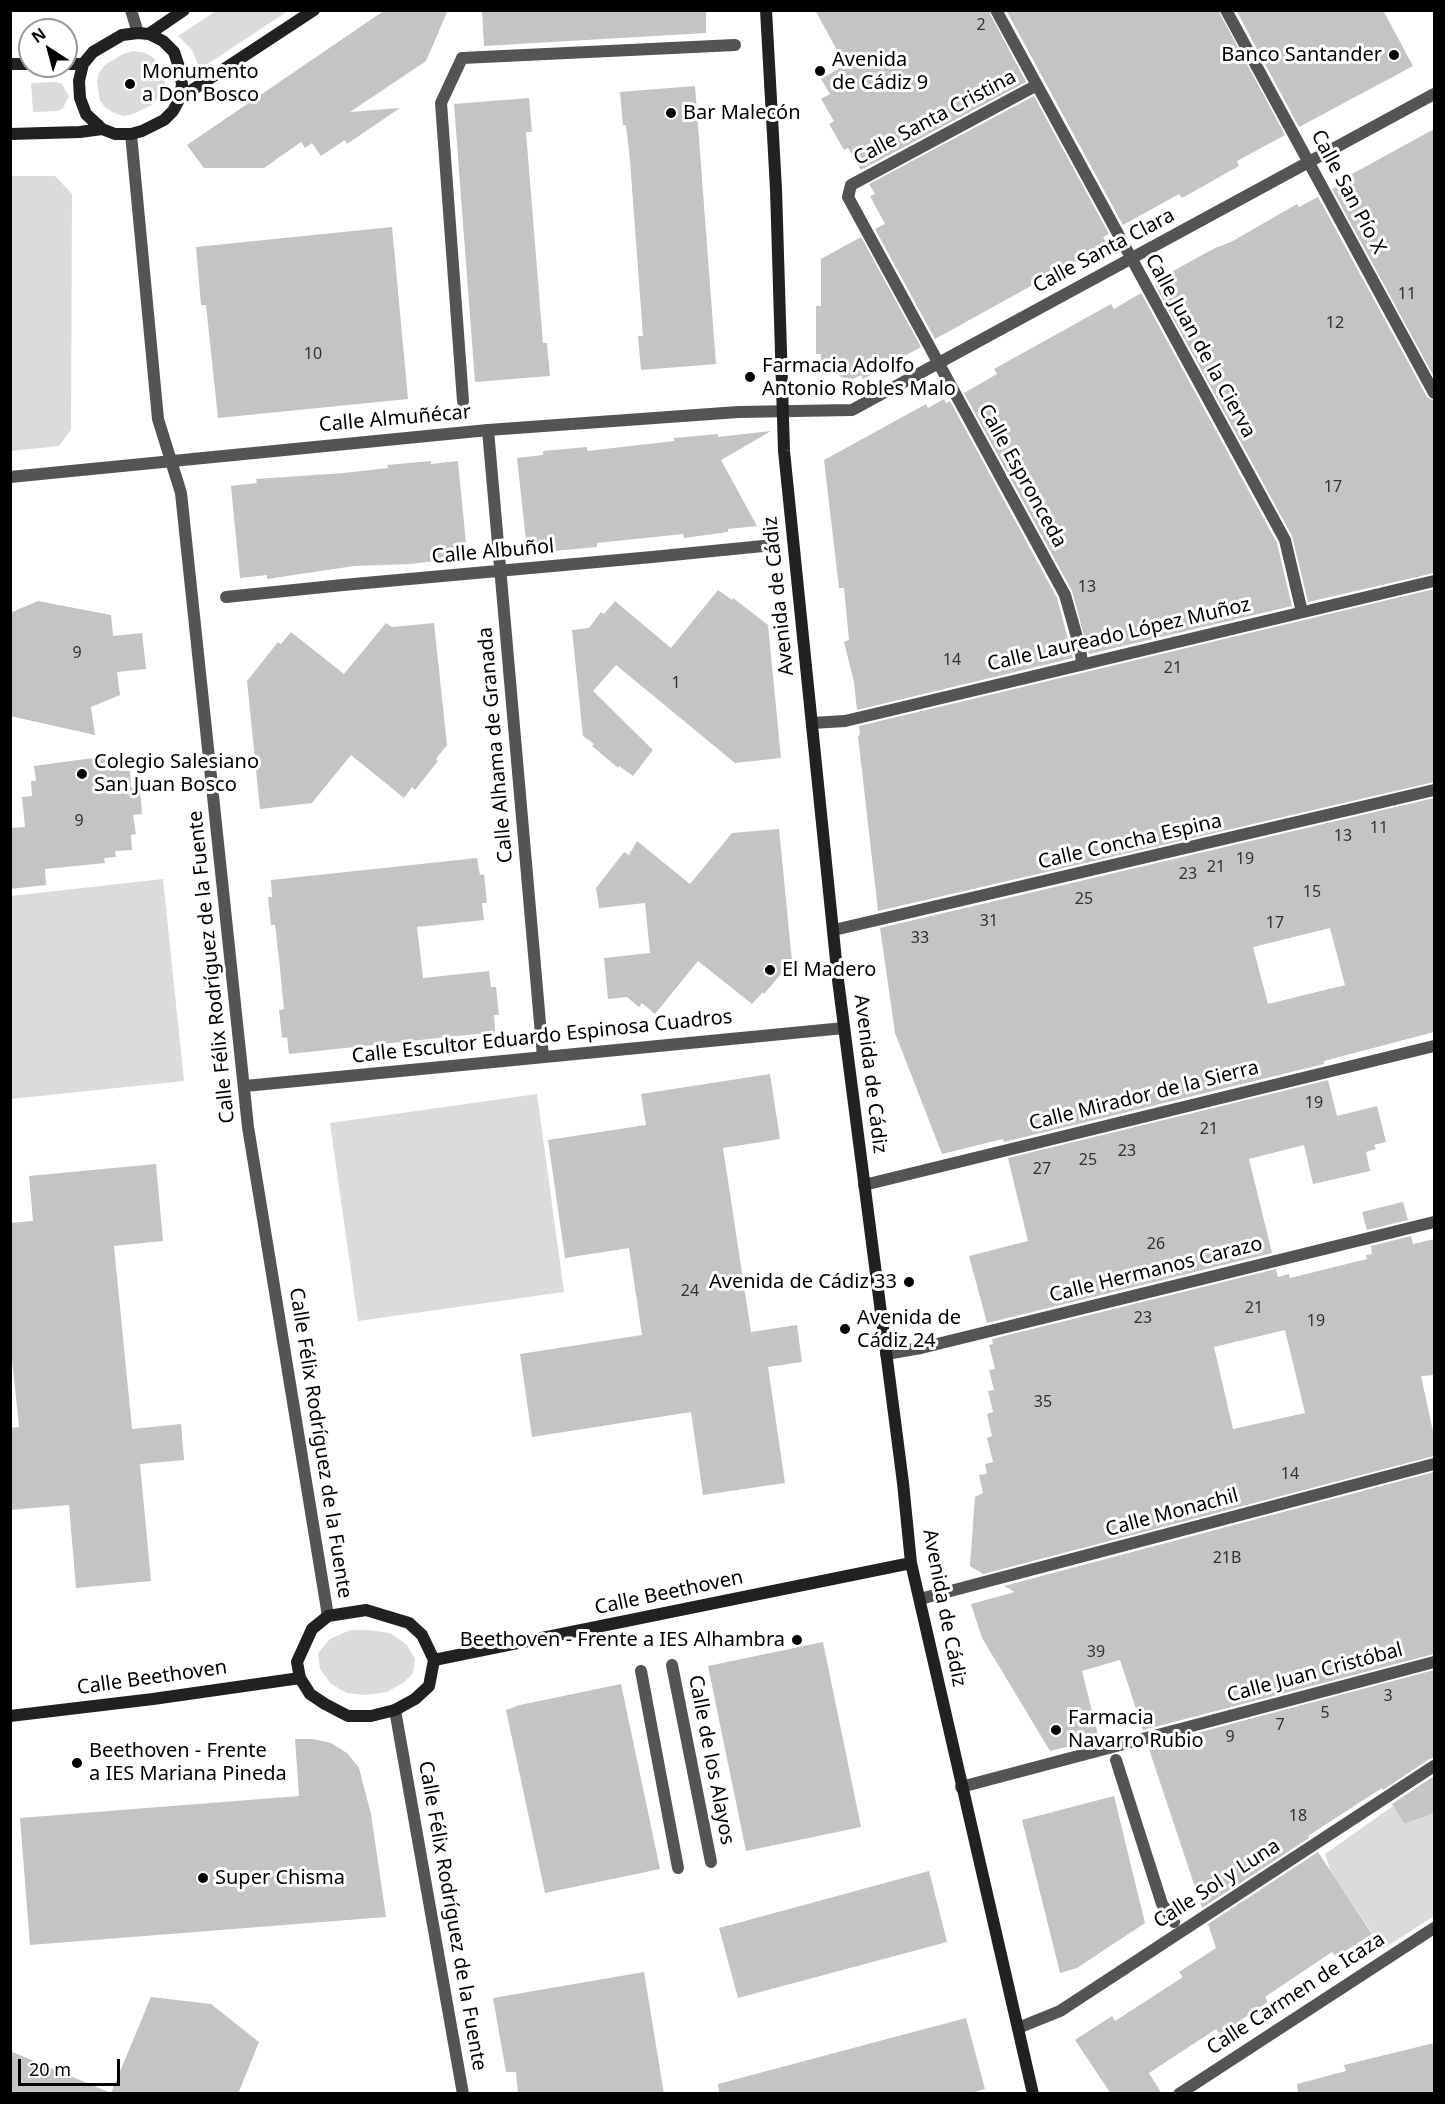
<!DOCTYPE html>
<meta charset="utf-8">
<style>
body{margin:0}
#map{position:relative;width:1445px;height:2104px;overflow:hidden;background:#fff;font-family:"Noto Sans",sans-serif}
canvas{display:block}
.frame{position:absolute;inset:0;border:12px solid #000;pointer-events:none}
.north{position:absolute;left:18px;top:18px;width:60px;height:60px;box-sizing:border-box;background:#fff;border:2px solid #999;border-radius:50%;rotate:324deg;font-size:16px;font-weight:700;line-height:24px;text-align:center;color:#000}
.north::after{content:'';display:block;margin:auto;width:21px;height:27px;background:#000;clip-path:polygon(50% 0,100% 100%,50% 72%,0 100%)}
.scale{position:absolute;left:18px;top:2059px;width:102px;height:27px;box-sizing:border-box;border:3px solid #000;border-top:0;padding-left:8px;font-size:18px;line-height:21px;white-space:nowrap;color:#000;-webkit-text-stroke:4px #fff;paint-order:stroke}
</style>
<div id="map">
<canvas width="1445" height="2104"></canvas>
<div class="frame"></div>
<div class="north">N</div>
<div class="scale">20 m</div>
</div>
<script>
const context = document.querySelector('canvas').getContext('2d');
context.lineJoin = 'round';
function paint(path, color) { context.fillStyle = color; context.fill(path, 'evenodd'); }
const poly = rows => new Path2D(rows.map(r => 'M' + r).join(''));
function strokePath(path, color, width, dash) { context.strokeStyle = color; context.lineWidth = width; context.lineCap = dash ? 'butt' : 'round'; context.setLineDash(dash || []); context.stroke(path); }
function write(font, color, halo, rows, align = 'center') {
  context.font = font + ' "Noto Sans",sans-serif'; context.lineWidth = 6; context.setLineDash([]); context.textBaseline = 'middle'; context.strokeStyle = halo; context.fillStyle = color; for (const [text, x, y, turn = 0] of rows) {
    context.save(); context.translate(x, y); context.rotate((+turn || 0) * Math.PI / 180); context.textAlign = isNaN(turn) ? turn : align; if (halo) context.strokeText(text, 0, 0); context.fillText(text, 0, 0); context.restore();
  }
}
paint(poly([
 [216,11,216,10,288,11,200,69,192,50,178,36],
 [133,51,142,52,151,56,159,63,165,81,163,90,152,105,133,114,124,116,114,113,106,108,100,101,97,82,99,73,105,65,123,54],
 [56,82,62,84,69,96,63,108,58,111,33,112,31,83],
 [11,176,55,176,72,194,71,430,59,446,11,451],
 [163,879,184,1081,11,1099,11,896],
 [537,1094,564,1292,358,1321,330,1123],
 [350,1630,368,1630,390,1633,407,1645,415,1659,413,1673,403,1683,387,1692,366,1695,347,1693,331,1684,320,1669,318,1653,330,1639],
 [1393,1806,1404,1824,1434,1813,1434,1916,1383,1949,1331,1872,1325,1854]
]), '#dbdbdb');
paint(poly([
 [385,10,448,10,426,61,350,112,400,108,347,144,345,140,321,156,312,143,305,148,301,142,264,168,204,168,187,145],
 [482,10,706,10,706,33,484,46],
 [815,10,988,10,1026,82,861,170,848,148,844,150,836,136,829,124,834,121,821,99,830,94,821,79,845,65],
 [1006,10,1218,10,1285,135,1237,161,1239,166,1182,198,1179,194,1123,225],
 [1236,10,1383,10,1413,66,1299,127],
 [695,86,716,364,641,370,638,336,643,336,630,161,626,125,623,125,620,92],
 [1034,96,1109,234,1103,237,1107,244,935,339,875,229,885,224,870,196,875,194,869,184],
 [529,98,532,132,526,132,543,343,547,343,550,376,475,382,454,104],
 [1434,129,1434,377,1332,189,1345,182,1343,179],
 [1318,197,1427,397,1434,401,1434,573,1308,602,1292,536,1155,285,1175,274,1173,271,1215,248,1231,242,1297,204,1299,207],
 [392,227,408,399,218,418,206,305,201,305,196,247],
 [861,237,921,347,863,379,861,375,849,381,821,366,821,354,816,354,816,306,821,306,821,259],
 [1141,293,1277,543,1292,606,1089,654,1072,591,964,393,997,374,994,369,1111,304,1114,309],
 [944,399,946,403,950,401,1057,598,1073,658,857,710,854,682,844,642,849,640,844,588,839,588,824,460,926,404,928,408],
 [771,431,721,460,757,526,728,529,728,532,684,538,683,534,597,543,597,547,553,551,553,548,527,550,517,458,543,455,543,451,587,447,587,451,674,441,674,438,718,434,718,437],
 [431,461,431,464,458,461,467,554,441,557,442,560,411,564,354,566,267,579,267,575,240,578,231,486,257,483,256,479,344,473,388,468,387,465],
 [1434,589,1434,782,878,911,858,736,860,735,859,726],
 [718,590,732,600,733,598,768,625,781,758,735,763,616,665,593,691,653,750,633,776,619,766,618,768,592,746,594,744,583,736,572,630,589,628,601,612,604,614,615,601,671,648],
 [38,601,111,615,113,636,142,633,146,669,117,672,120,695,91,707,95,735,10,716,10,613],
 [386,623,392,627,434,623,447,745,436,759,438,761,415,790,412,787,404,798,351,755,312,803,260,809,247,681,278,642,281,644,291,632,344,674],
 [108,756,109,758,123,757,124,771,130,771,131,788,140,787,142,814,133,815,136,834,131,835,132,850,115,851,116,857,104,858,105,863,45,869,46,885,10,889,10,828,25,827,22,797,32,796,31,781,36,781,34,766],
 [1434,798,1434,1032,1324,1061,1324,1064,1004,1142,1003,1139,942,1154,895,1033,880,928],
 [1330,928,1345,985,1268,1004,1253,947],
 [779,829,792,961,764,994,763,992,752,1004,698,961,655,1014,642,1003,639,1007,627,997,608,999,604,958,650,953,645,903,599,908,596,888,624,852,629,855,637,841,690,884,732,833],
 [477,858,480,875,484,874,487,903,482,903,484,920,417,927,423,978,489,971,491,987,496,987,499,1015,494,1015,495,1032,289,1054,287,1037,282,1038,279,1010,284,1009,279,959,275,925,271,925,268,897,272,897,271,880],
 [770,1074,780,1139,723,1148,751,1332,797,1325,802,1362,768,1367,785,1483,703,1495,691,1412,532,1437,520,1354,642,1335,629,1248,565,1258,548,1140,646,1125,641,1094],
 [1328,1080,1337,1116,1377,1106,1386,1142,1374,1145,1376,1149,1366,1152,1370,1171,1313,1184,1304,1145,1249,1159,1272,1253,987,1323,969,1256,1028,1241,1008,1158],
 [156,1164,163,1241,114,1246,132,1429,181,1424,184,1460,140,1464,151,1581,76,1588,69,1505,10,1510,10,1428,19,1427,10,1340,10,1223,33,1221,29,1176],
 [1403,1202,1408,1220,1367,1230,1362,1212],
 [1411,1236,1413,1244,1434,1239,1434,1375,1421,1376,1434,1436,1434,1456,983,1574,970,1566,975,1497,983,1493,979,1475,987,1474,985,1464,993,1462,987,1438,992,1436,987,1414,993,1412,988,1391,994,1390,989,1370,995,1369,989,1345,993,1344,992,1339,1276,1269,1278,1277,1289,1274,1290,1278,1367,1259,1366,1255,1372,1254,1371,1246],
 [1285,1330,1305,1413,1233,1429,1214,1347],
 [1434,1472,1434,1654,1143,1730,1120,1660,1082,1671,1099,1739,1050,1751,982,1638,971,1604,1015,1592,1004,1586],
 [823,1642,861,1827,746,1851,708,1666],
 [1434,1670,1434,1758,1429,1759,1383,1790,1382,1788,1308,1836,1309,1838,1202,1908,1148,1746],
 [621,1684,660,1869,545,1893,506,1710,520,1705],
 [295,1739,313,1739,331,1743,347,1753,359,1768,371,1814,386,1917,30,1945,20,1818,299,1796],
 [1434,1776,1434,1813,1404,1824,1392,1804],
 [1114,1796,1145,1923,1077,1968,1060,1973,1022,1820],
 [1318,1852,1372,1934,1336,1957,1332,1952,1265,1997,1268,2002,1220,2034,1216,2029,1149,2073,1162,2094,1111,2094,1075,2040,1112,2016,1115,2021,1183,1977,1179,1972,1216,1948,1208,1924],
 [929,1871,947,1942,738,1998,719,1928],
 [644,1972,664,2094,518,2094,516,2072,506,2072,493,1998],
 [151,1997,211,2004,259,2042,238,2094,10,2094,10,2051,111,2093],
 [966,2018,985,2089,967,2094,719,2094,718,2084],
 [1434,2043,1434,2094,1298,2094,1297,2084,1346,2071,1344,2065]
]), '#c4c4c4');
strokePath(poly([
 [463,401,441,103,462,58,735,45],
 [652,557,763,546],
 [226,597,343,585],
 [672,1665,711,1862],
 [641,1671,678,1868],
 [1116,1760,1162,1904,1174,1922]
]), '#545454', 12);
strokePath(poly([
 [996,10,1285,540,1302,612],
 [1226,10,1434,393],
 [1037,85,851,185,848,197,1065,595,1080,648,1082,663],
 [488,430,543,1057],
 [343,585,652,557],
 [834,930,1434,790],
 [864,1185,1434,1046],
 [886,1354,921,1348,1434,1222],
 [961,1787,1434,1662]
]), '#545454', 12);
strokePath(poly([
 [131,10,138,33],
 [131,134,158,419,181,493,248,1127,328,1616],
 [10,477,488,430,738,412,852,410,1434,94],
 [812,723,845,721,1434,581],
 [245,1086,844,1028],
 [920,1599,1434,1464],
 [395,1710,463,2094],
 [1018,2028,1060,2011,1434,1766],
 [1179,2094,1434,1928]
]), '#545454', 12);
strokePath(poly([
 [766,10,776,189,784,451,838,980,903,1483,911,1563,1033,2094],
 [138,33,149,34,163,41,174,52,179,67,182,84,180,98,173,111,164,120,142,131,131,134,115,134,102,129,86,114,80,98,79,81,83,64,93,52,122,35,138,33],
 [149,34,184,10],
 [10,64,30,64],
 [66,64,83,64],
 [180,98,314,10],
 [10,134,80,132,102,129],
 [366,1610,409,1623,422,1635,434,1660,429,1686,415,1699,395,1710,371,1716,348,1716,325,1704,310,1694,300,1678,297,1662,312,1629,328,1616,366,1610],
 [434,1660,911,1563],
 [10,1716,153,1699,300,1678]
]), '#212121', 12);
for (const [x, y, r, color] of [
 [1394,55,6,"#000"],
 [820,71,6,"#000"],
 [130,84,6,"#000"],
 [671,113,6,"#000"],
 [750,377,6,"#000"],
 [82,774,6,"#000"],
 [770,970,6,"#000"],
 [909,1282,6,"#000"],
 [845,1329,6,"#000"],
 [797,1640,6,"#000"],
 [1056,1730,6,"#000"],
 [77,1763,6,"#000"],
 [203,1878,6,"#000"]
]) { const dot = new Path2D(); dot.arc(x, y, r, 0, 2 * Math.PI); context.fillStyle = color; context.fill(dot); strokePath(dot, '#fff', 2); }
write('16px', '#313131', null, [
 ["2",981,25],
 ["11",1407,294],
 ["12",1335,323],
 ["10",313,354],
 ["17",1333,487],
 ["13",1087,587],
 ["9",77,653],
 ["14",952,660],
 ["21",1173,668],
 ["1",676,683],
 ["9",79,821],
 ["11",1379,828],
 ["13",1343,836],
 ["19",1245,859],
 ["21",1216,867],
 ["23",1188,874],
 ["15",1312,892],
 ["25",1084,899],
 ["31",989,921],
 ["17",1275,923],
 ["33",920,938],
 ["19",1314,1103],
 ["21",1209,1129],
 ["23",1127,1151],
 ["25",1088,1160],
 ["27",1042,1169],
 ["26",1156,1244],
 ["24",690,1291],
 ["21",1254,1308],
 ["23",1143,1318],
 ["19",1316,1321],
 ["35",1043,1402],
 ["14",1290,1474],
 ["21B",1227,1558],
 ["39",1096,1652],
 ["3",1388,1696],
 ["5",1325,1713],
 ["7",1280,1725],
 ["9",1230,1737],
 ["18",1298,1816]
]);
write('20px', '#000', '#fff', [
 ["Banco Santander",1382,55,"right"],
 ["Avenida",832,60],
 ["de Cádiz 9",832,83],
 ["Monumento",142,72],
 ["a Don Bosco",142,95],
 ["Bar Malecón",683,113],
 ["Farmacia Adolfo",762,366],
 ["Antonio Robles Malo",762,389],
 ["Colegio Salesiano",94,762],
 ["San Juan Bosco",94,785],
 ["El Madero",782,970],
 ["Avenida de Cádiz 33",897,1282,"right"],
 ["Avenida de",857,1318],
 ["Cádiz 24",857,1341],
 ["Beethoven - Frente a IES Alhambra",785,1640,"right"],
 ["Farmacia",1068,1718],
 ["Navarro Rubio",1068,1741],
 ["Beethoven - Frente",89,1751],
 ["a IES Mariana Pineda",89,1774],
 ["Super Chisma",215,1878]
], 'left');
write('20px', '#000', '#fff', [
 ["Calle Santa Cristina",935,118,-28],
 ["Calle San Pío X",1348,192,62],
 ["Calle Santa Clara",1104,251,-28],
 ["Calle Juan de la Cierva",1200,346,61],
 ["Calle Almuñécar",395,419,-5],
 ["Calle Espronceda",1022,476,61],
 ["Calle Albuñol",493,552,-5],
 ["Avenida de Cádiz",779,596,-96],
 ["Calle Laureado López Muñoz",1119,635,-13],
 ["Calle Alhama de Granada",496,745,-95],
 ["Calle Concha Espina",1130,842,-13],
 ["Calle Félix Rodríguez de la Fuente",212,967,-96],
 ["Calle Escultor Eduardo Espinosa Cuadros",542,1037,-6],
 ["Avenida de Cádiz",870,1074,83],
 ["Calle Mirador de la Sierra",1144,1096,-14],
 ["Calle Hermanos Carazo",1156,1270,-14],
 ["Calle Félix Rodríguez de la Fuente",320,1443,81],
 ["Calle Monachil",1172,1513,-15],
 ["Calle Beethoven",669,1593,-12],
 ["Avenida de Cádiz",944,1608,79],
 ["Calle Juan Cristóbal",1315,1673,-15],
 ["Calle Beethoven",152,1678,-8],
 ["Calle de los Alayos",711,1760,79],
 ["Calle Sol y Luna",1217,1884,-33],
 ["Calle Félix Rodríguez de la Fuente",452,1916,80],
 ["Calle Carmen de Icaza",1296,1994,-33]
]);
</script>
